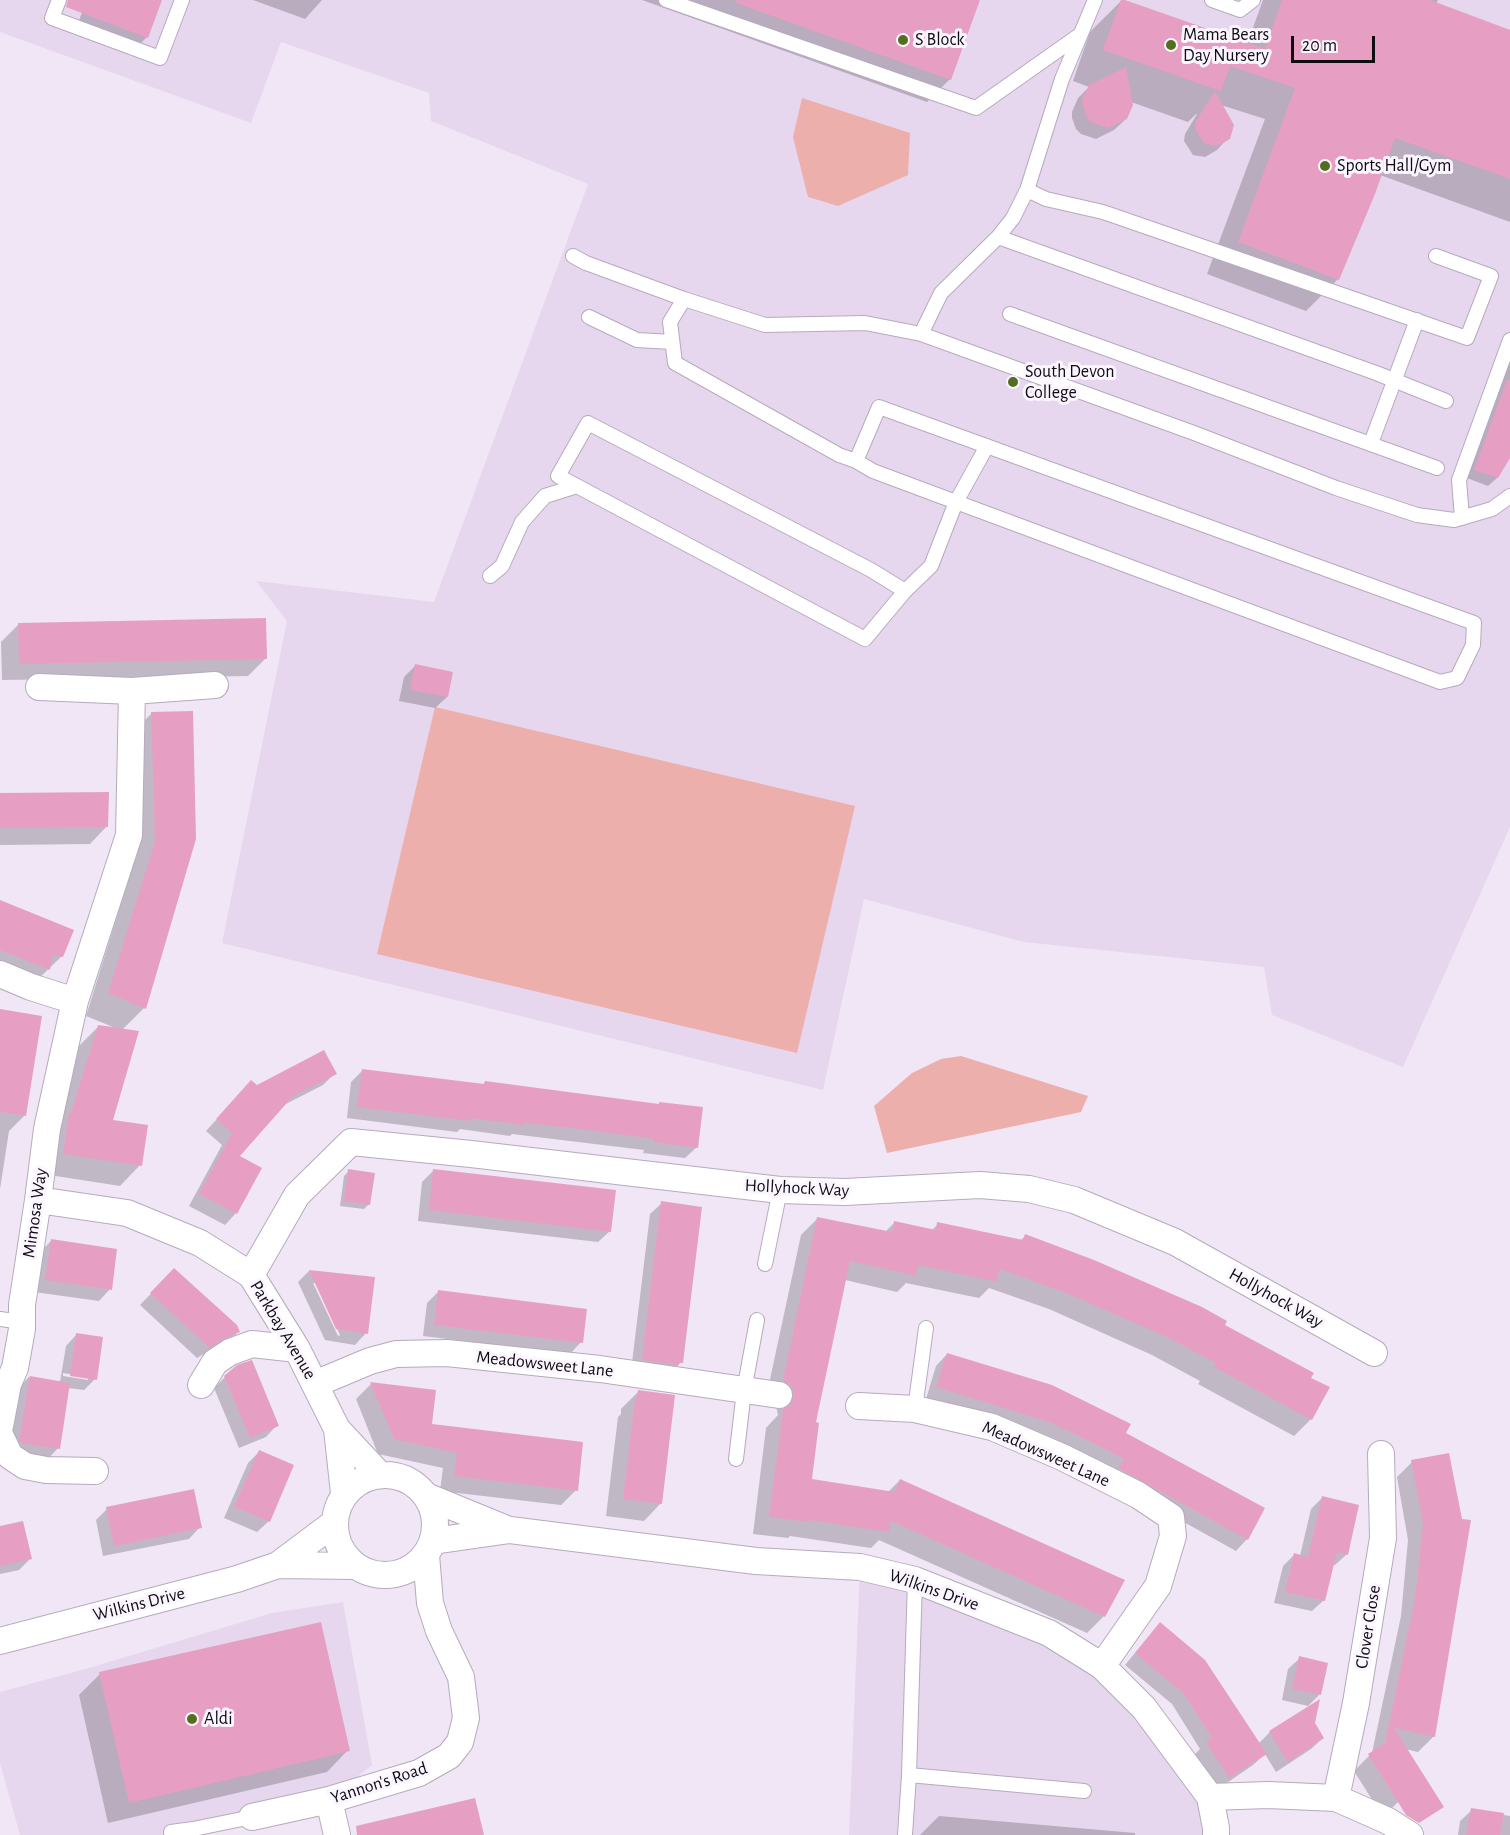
<!DOCTYPE html>
<style>
body{margin:0}
#map{position:relative;width:1510px;height:1835px;overflow:hidden;background:#f0e6f6;font-family:"Alegreya Sans",sans-serif}
canvas{display:block}
.scale{position:absolute;left:1291px;top:36px;width:84px;height:27px;box-sizing:border-box;border:3px solid #0f0c11;border-top:0;padding-left:8px;font-size:18px;line-height:21px;white-space:nowrap;color:#0f0c11;-webkit-text-stroke:4px #fbf5ff;paint-order:stroke}
</style>
<div id="map">
<canvas width="1510" height="1835"></canvas>
<div class="scale">20 m</div>
</div>
<script>
const context = document.querySelector('canvas').getContext('2d');
context.lineJoin = 'round';
function paint(path, color) { context.fillStyle = color; context.fill(path, 'evenodd'); }
const poly = rows => new Path2D(rows.map(r => 'M' + r).join(''));
function strokePath(path, color, width, dash) { context.strokeStyle = color; context.lineWidth = width; context.lineCap = dash ? 'butt' : 'round'; context.setLineDash(dash || []); context.stroke(path); }
function write(font, color, halo, rows, align = 'center') {
  context.font = font + ' "Alegreya Sans",sans-serif'; context.lineWidth = 6; context.setLineDash([]); context.textBaseline = 'middle'; context.strokeStyle = halo; context.fillStyle = color; for (const [text, x, y, turn = 0] of rows) {
    context.save(); context.translate(x, y); context.rotate((+turn || 0) * Math.PI / 180); context.textAlign = isNaN(turn) ? turn : align; if (halo) context.strokeText(text, 0, 0); context.fillText(text, 0, 0); context.restore();
  }
}
paint(poly([
 [0,0,1510,0,1510,827,1403,1067,1272,1015,1264,967,1024,942,864,899,823,1090,222,943,287,621,256,581,434,602,588,184,431,121,429,93,281,42,251,123,0,32],
 [860,1567,1049,1633,1182,1758,1216,1835,849,1835],
 [343,1602,372,1765,329,1800,187,1835,20,1835,0,1763,0,1692,89,1668,272,1613]
]), '#e6d7ee');
paint(poly([
 [802,98,910,133,908,175,838,206,808,197,793,137],
 [435,707,855,806,797,1053,377,954],
 [961,1056,1088,1096,1081,1112,887,1153,874,1106,912,1073,941,1059]
]), '#edafab');
paint(poly([
 [87,0,161,0,147,37,130,54,74,33],
 [253,0,322,0,305,19],
 [642,0,979,0,950,79,927,102],
 [1122,0,1247,44,1263,0,1438,0,1436,4,1510,31,1510,222,1380,175,1338,279,1306,311,1207,274,1265,119,1221,105,1228,138,1217,150,1205,157,1193,155,1184,141,1185,134,1197,114,1196,114,1188,122,1131,102,1126,119,1114,130,1096,139,1081,134,1076,129,1072,118,1072,112,1078,98,1089,87,1073,81,1090,32],
 [1510,360,1510,455,1497,478,1488,486,1467,478],
 [19,624,265,659,248,676,2,680,1,642],
 [415,666,447,697,435,708,399,701,404,677],
 [152,713,194,839,144,1008,122,1030,111,1121,140,1165,120,1186,43,1174,78,1047,99,1026,113,1027,86,1016,133,865,129,736],
 [0,794,107,826,90,844,0,845],
 [0,922,62,956,31,986,0,974],
 [0,1010,24,1116,9,1131,0,1189],
 [363,1070,482,1086,485,1082,697,1147,685,1158,643,1153,644,1150,512,1134,510,1136,460,1129,457,1132,347,1118,351,1082],
 [335,1073,323,1085,282,1106,237,1156,236,1213,225,1225,189,1206,222,1145,206,1131,240,1094,257,1087],
 [434,1170,610,1231,598,1242,418,1221,422,1182],
 [349,1171,369,1204,364,1209,340,1206,344,1176],
 [662,1203,681,1362,670,1374,631,1371,650,1214],
 [818,1218,885,1232,894,1223,931,1231,938,1224,1020,1241,1025,1236,1223,1326,1309,1379,1311,1419,1294,1436,1198,1384,1200,1381,1152,1355,1049,1309,989,1288,979,1298,906,1283,897,1292,845,1280,814,1424,810,1481,888,1492,900,1480,1104,1616,1087,1633,879,1540,871,1548,790,1536,788,1538,753,1534,766,1428,778,1415,776,1406,766,1398,801,1235],
 [51,1241,110,1289,99,1301,34,1292,40,1252],
 [174,1270,238,1332,227,1343,212,1349,197,1358,140,1305],
 [309,1271,373,1279,366,1333,355,1345,325,1340,298,1282],
 [313,1283,316,1283,340,1335,338,1336],
 [438,1292,581,1342,570,1354,423,1336,427,1303],
 [77,1334,95,1379,84,1390,68,1388,58,1448,47,1460,10,1454,17,1389,29,1377,60,1382,66,1346],
 [63,1373,88,1377,88,1380,63,1376],
 [947,1354,1124,1434,1263,1508,1247,1539,1236,1551,1108,1480,926,1399,936,1366],
 [225,1377,277,1425,266,1437,239,1448,214,1388],
 [371,1384,430,1425,576,1490,561,1505,440,1491,443,1468,378,1454,356,1399],
 [639,1391,661,1503,644,1521,606,1516,618,1417,621,1414,621,1409],
 [259,1452,269,1521,257,1532,224,1518,248,1463],
 [1412,1462,1460,1521,1434,1736,1418,1752,1405,1749,1409,1754,1398,1802,1383,1817,1354,1771,1372,1753,1401,1616,1408,1540,1397,1477],
 [1322,1498,1347,1554,1335,1565,1332,1564,1324,1600,1312,1611,1274,1603,1283,1566,1294,1555,1300,1556,1311,1509],
 [107,1509,200,1527,189,1539,103,1556,96,1520],
 [0,1527,30,1559,19,1570,0,1574],
 [1149,1636,1258,1744,1270,1732,1318,1702,1313,1723,1323,1738,1311,1749,1276,1772,1265,1754,1253,1765,1218,1789,1195,1754,1200,1749,1172,1704,1125,1665],
 [1300,1658,1319,1695,1308,1706,1282,1700,1288,1669],
 [100,1674,348,1750,327,1772,108,1823,79,1695],
 [1472,1810,1510,1816,1510,1835,1458,1835,1460,1821],
 [939,1816,1135,1833,1135,1835,920,1835]
]), '#0003');
paint(poly([
 [68,0,162,0,148,38,66,7],
 [737,0,980,0,951,80,736,3],
 [1121,0,1125,0,1265,49,1282,0,1430,0,1510,30,1510,179,1395,138,1375,194,1339,280,1238,242,1295,88,1230,66,1221,91,1103,50],
 [1126,67,1133,105,1127,119,1108,128,1093,123,1087,118,1083,106,1082,100,1089,85],
 [1215,91,1234,125,1230,139,1218,146,1205,144,1195,129,1196,121],
 [1507,380,1510,380,1510,458,1498,478,1474,470],
 [266,618,267,659,19,664,18,623],
 [415,664,453,672,448,697,410,690],
 [193,711,196,839,146,1009,108,993,155,841,151,712],
 [109,792,108,827,0,828,0,793],
 [0,900,74,930,63,957,52,955,50,970,0,950],
 [0,1009,42,1016,26,1116,0,1112],
 [98,1025,139,1031,113,1120,148,1125,142,1166,63,1154,69,1113,71,1113],
 [324,1050,337,1074,293,1096,240,1156,262,1168,237,1214,199,1194,232,1133,216,1119,251,1080,257,1085],
 [362,1069,484,1084,485,1081,659,1104,659,1102,703,1107,698,1148,654,1142,654,1139,572,1128,523,1123,523,1125,471,1118,470,1121,357,1107],
 [348,1169,375,1173,370,1205,344,1201],
 [433,1169,616,1190,611,1232,429,1210],
 [661,1201,702,1207,683,1363,679,1363,679,1365,642,1360],
 [817,1217,892,1232,894,1221,936,1230,937,1222,1023,1240,1025,1234,1094,1260,1202,1307,1227,1321,1225,1325,1314,1373,1311,1378,1330,1387,1312,1420,1214,1367,1216,1363,1169,1338,1066,1293,1000,1269,997,1282,918,1265,916,1276,850,1261,816,1422,819,1423,812,1479,895,1492,900,1479,1125,1580,1105,1617,891,1521,889,1532,807,1520,807,1522,769,1517,783,1409,790,1405,794,1397,793,1389,789,1384,783,1381],
 [51,1239,117,1249,112,1290,45,1280],
 [174,1268,237,1325,240,1332,225,1338,210,1348,150,1293],
 [309,1270,375,1277,368,1334,336,1329],
 [438,1290,587,1309,583,1343,434,1325],
 [76,1333,103,1337,97,1380,70,1376],
 [947,1353,1052,1385,1131,1424,1126,1433,1265,1508,1248,1540,1118,1468,1124,1459,1081,1437,1049,1422,936,1387],
 [252,1360,279,1426,250,1438,224,1376,237,1365],
 [30,1376,70,1383,60,1449,20,1443,19,1441],
 [370,1382,436,1390,432,1424,583,1442,578,1491,454,1476,457,1453,394,1439],
 [638,1390,675,1395,662,1504,623,1499,635,1398,637,1399],
 [259,1450,294,1465,270,1522,234,1507],
 [1449,1453,1462,1519,1471,1520,1435,1737,1394,1728,1444,1807,1419,1823,1406,1815,1368,1754,1385,1743,1415,1599,1423,1524,1411,1460],
 [194,1489,202,1528,114,1546,106,1507],
 [1322,1496,1359,1505,1348,1555,1337,1552,1325,1601,1285,1592,1294,1553,1308,1557],
 [23,1521,32,1559,0,1566,0,1526],
 [321,1622,350,1751,129,1803,99,1672],
 [1160,1622,1205,1660,1267,1754,1229,1778,1206,1742,1212,1738,1183,1693,1135,1653],
 [1299,1656,1328,1663,1321,1695,1292,1689],
 [1320,1699,1315,1723,1324,1738,1288,1762,1269,1731],
 [475,1798,484,1835,357,1835,356,1826],
 [1471,1808,1504,1813,1500,1835,1466,1835]
]), '#e69fc3');
const lane = poly([
 [59,0,52,18,160,58,182,0],
 [666,0,976,108,1081,34],
 [1212,0,1240,10,1253,0],
 [1027,190,1046,199,1103,212,1467,338,1491,276,1436,256],
 [998,237,1376,373,1446,401],
 [573,256,586,263,684,299,765,325,865,323,921,334,1194,433,1336,488,1417,515,1454,520,1492,509,1510,496],
 [684,299,670,322,675,363,839,455,856,461,879,407,1474,623,1473,645,1457,678,1440,682,956,502,873,471,856,461],
 [1010,314,1437,468],
 [589,317,637,340,672,342],
 [921,334,941,293,998,237,1013,218,1027,190,1062,79,1095,0],
 [1371,443,1417,320],
 [1462,518,1459,480,1510,340],
 [490,576,502,566,522,522,545,496,577,486],
 [905,591,871,570,588,423,558,476,865,639,905,591,931,566,956,502,987,446],
 [765,1264,780,1190],
 [0,1319,22,1322],
 [915,1409,926,1328],
 [736,1459,744,1391,757,1320],
 [909,1775,1084,1791],
 [171,1832,193,1829,252,1817],
 [905,1835,909,1775,915,1580]
]);
const street = poly([
 [39,687,132,691,215,685],
 [0,974,31,987,75,1001],
 [38,1200,127,1213,200,1243,251,1275,297,1349,337,1429,379,1474],
 [251,1275,297,1195,351,1142,471,1154,780,1190,845,1192,980,1185,1029,1189,1074,1200,1175,1242,1374,1353],
 [315,1384,370,1361,396,1354,447,1353,600,1369,779,1395],
 [201,1385,215,1362,230,1352,252,1344,297,1349],
 [859,1406,915,1409,992,1427,1062,1457,1138,1495,1171,1517,1173,1536,1158,1586,1102,1666],
 [0,1426,8,1384,15,1368,22,1329,22,1305,38,1200,47,1129,75,1001,129,835,132,691],
 [337,1429,344,1493],
 [0,1435,10,1456,25,1466,46,1470,95,1471],
 '335 1525a50 50 0 1 1 100 0a50 50 0 1 1-100 0Z',
 [426,1496,509,1530],
 [433,1541,510,1530,756,1561,860,1567,915,1580,1049,1633,1102,1666,1144,1708,1210,1797,1216,1828,1216,1835],
 [278,1565,355,1566],
 [0,1641,237,1579,278,1565,334,1523],
 [1210,1797,1268,1795,1336,1798,1388,1821,1410,1835],
 [1336,1798,1356,1703,1383,1538,1381,1454],
 [329,1800,337,1835],
 [252,1817,329,1800,419,1773,449,1756,460,1742,466,1718,461,1677,439,1631,430,1603,426,1555]
]);
strokePath(lane, '#b5abbb', 16);
strokePath(street, '#b5abbb', 28);
strokePath(lane, '#fff', 14);
strokePath(street, '#fff', 26);
for (const [x, y, r, color] of [
 [903,40,6,"#556d1f"],
 [1171,45,6,"#556d1f"],
 [1325,166,6,"#556d1f"],
 [1013,382,6,"#556d1f"],
 [192,1719,6,"#556d1f"]
]) { const dot = new Path2D(); dot.arc(x, y, r, 0, 2 * Math.PI); context.fillStyle = color; context.fill(dot); strokePath(dot, '#fbf5ff', 2); }
write('18px', '#0f0c11', '#fbf5ff', [
 ["Mama Bears",1183,35],
 ["Day Nursery",1183,56],
 ["S Block",915,40],
 ["Sports Hall/Gym",1337,166],
 ["South Devon",1025,372],
 ["College",1025,393],
 ["Aldi",204,1719]
], 'left');
write('18px', '#0f0c11', '#fbf5ff', [
 ["Hollyhock Way",797,1188,3],
 ["Mimosa Way",35,1213,-82],
 ["Hollyhock Way",1276,1298,29],
 ["Parkbay Avenue",283,1330,59],
 ["Meadowsweet Lane",545,1364,6],
 ["Meadowsweet Lane",1046,1454,24],
 ["Wilkins Drive",934,1590,19],
 ["Wilkins Drive",139,1604,-14],
 ["Clover Close",1368,1627,-81],
 ["Yannon's Road",379,1783,-18]
]);
</script>
